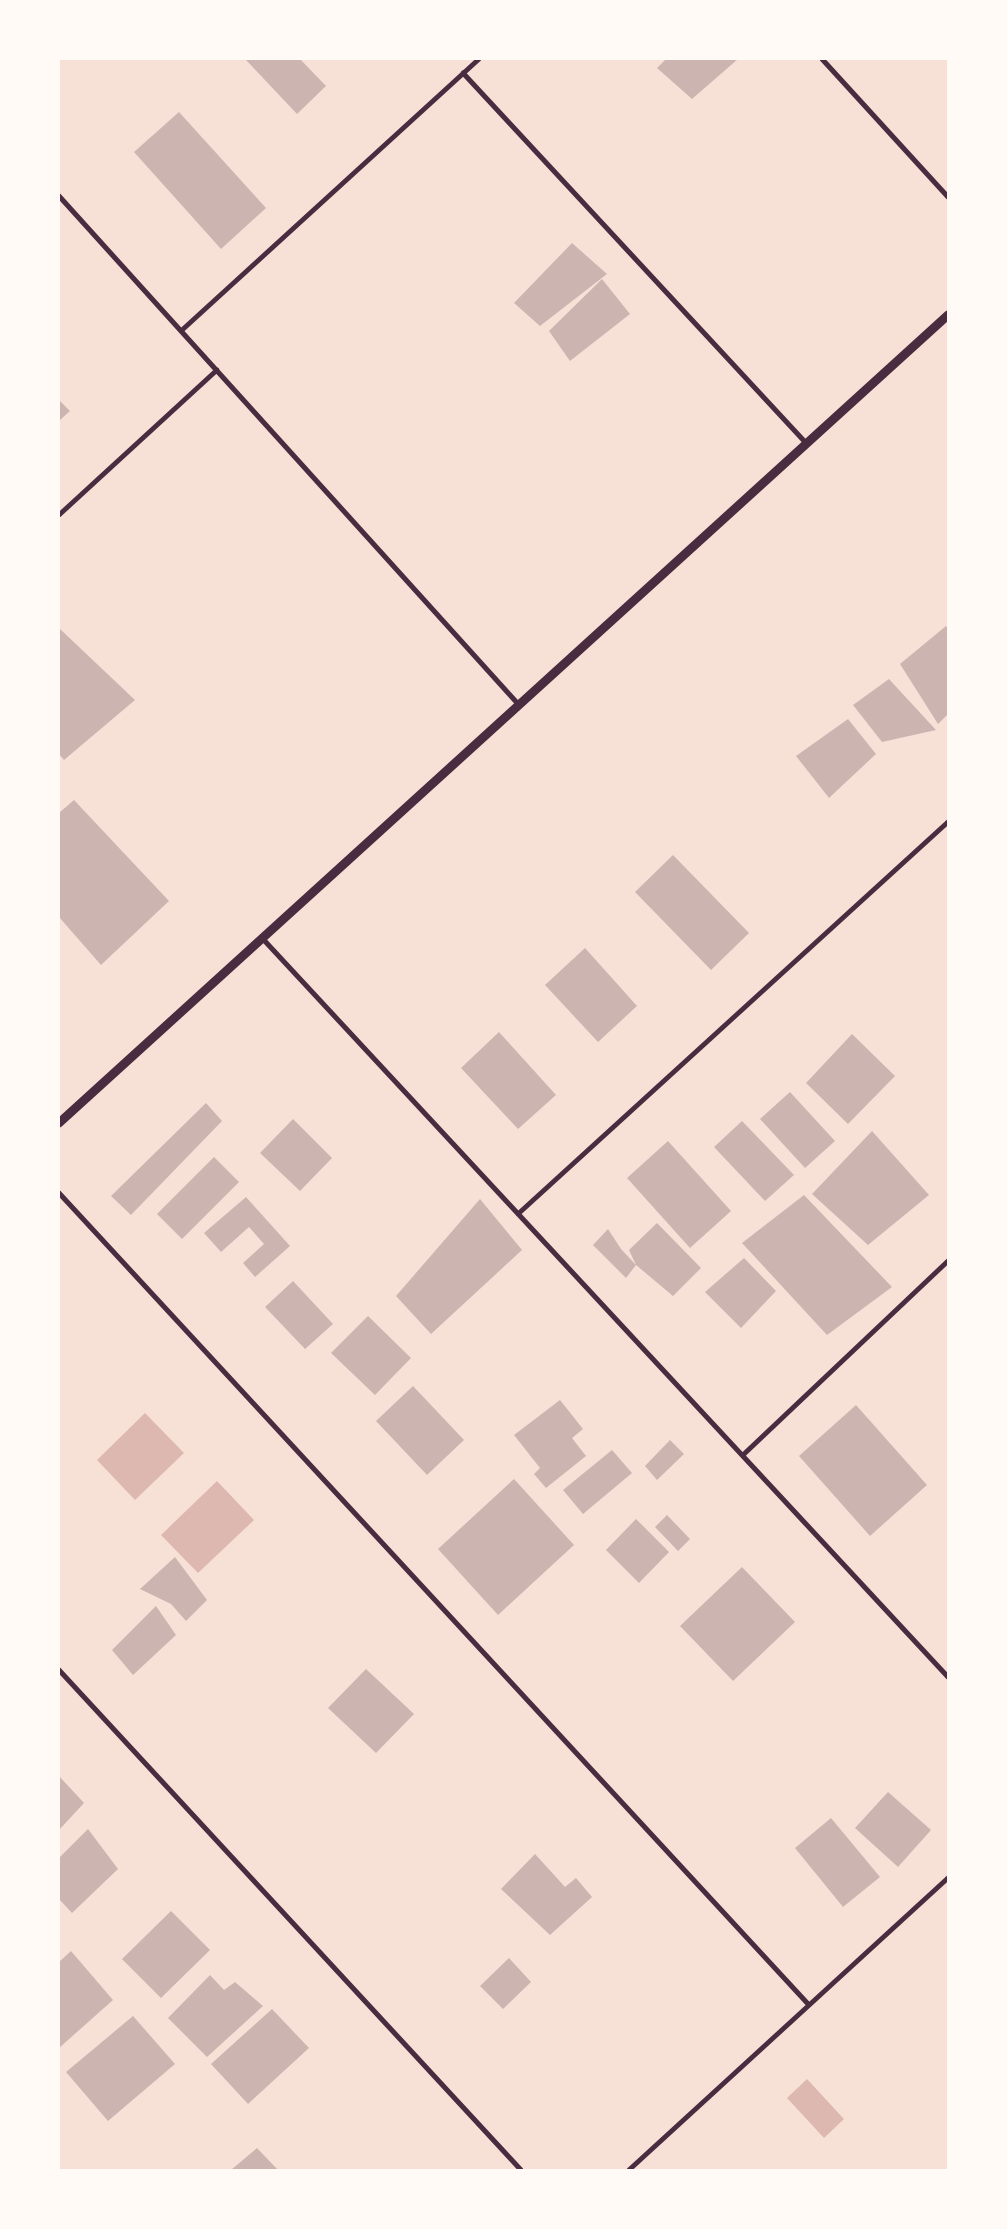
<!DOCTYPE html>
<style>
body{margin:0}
#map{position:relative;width:1007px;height:2229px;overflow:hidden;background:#f7e1d7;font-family:"Source Sans 3",sans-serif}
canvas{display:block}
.frame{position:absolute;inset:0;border:60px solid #fffaf5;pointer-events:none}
</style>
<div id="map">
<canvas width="1007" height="2229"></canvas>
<div class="frame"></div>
</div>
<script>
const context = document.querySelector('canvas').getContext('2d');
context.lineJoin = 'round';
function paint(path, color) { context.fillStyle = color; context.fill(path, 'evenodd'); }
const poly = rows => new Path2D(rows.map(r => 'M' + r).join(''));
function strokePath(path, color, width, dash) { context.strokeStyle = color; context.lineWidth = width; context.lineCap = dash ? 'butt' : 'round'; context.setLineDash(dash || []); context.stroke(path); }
paint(poly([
 [145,1413,184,1453,135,1500,97,1460],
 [217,1481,254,1520,198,1573,161,1535],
 [807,2079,844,2119,824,2138,787,2098]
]), '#dcb8b0');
paint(poly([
 [247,59,300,59,326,86,297,114,246,60],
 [666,59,738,59,692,99,657,68],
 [179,112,266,208,221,249,134,152],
 [572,243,607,274,540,326,514,303],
 [602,279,630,314,570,361,549,331],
 [59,400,70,411,59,421],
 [946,626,948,629,948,714,938,724,900,664],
 [60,629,135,700,64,760,59,754],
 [889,679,936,730,882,742,853,705],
 [848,719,876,754,829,798,796,756],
 [74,800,169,901,101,965,59,917,59,813],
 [673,855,749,933,711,970,635,892],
 [585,948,637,1006,598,1042,545,985],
 [499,1032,556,1095,518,1129,461,1068],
 [852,1034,895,1076,848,1124,806,1083],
 [790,1092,835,1141,805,1168,760,1119],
 [206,1103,222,1121,131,1215,111,1196],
 [293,1119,332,1158,300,1191,260,1153],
 [742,1121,794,1175,765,1201,714,1147],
 [872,1131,929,1195,868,1245,812,1194],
 [668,1141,731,1211,690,1248,627,1178],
 [214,1157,239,1182,182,1239,157,1214],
 [804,1195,892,1287,827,1335,742,1243],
 [246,1197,290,1246,255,1277,243,1263,264,1244,249,1227,221,1252,204,1233],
 [480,1199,522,1250,431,1334,396,1296],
 [657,1223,701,1268,673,1296,636,1265,626,1278,593,1245,608,1229,621,1249,636,1265,629,1250],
 [744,1258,776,1291,741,1328,705,1292],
 [293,1281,333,1324,305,1349,265,1307],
 [368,1316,411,1358,375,1395,331,1353],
 [413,1386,464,1440,427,1475,376,1421],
 [560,1400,583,1429,572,1438,586,1456,546,1488,534,1474,540,1468,514,1435],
 [856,1405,927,1485,870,1536,799,1456],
 [670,1440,684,1454,657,1480,645,1466],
 [612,1450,632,1473,583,1514,563,1490],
 [514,1479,574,1545,498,1615,438,1549],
 [667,1515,690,1539,678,1551,655,1527],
 [636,1519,669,1552,639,1583,606,1550],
 [175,1557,207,1600,186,1621,171,1604,140,1589],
 [742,1567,795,1622,733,1681,680,1626],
 [156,1606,176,1635,133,1675,112,1650],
 [366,1669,414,1714,376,1753,328,1708],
 [59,1776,84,1803,59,1830],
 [888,1792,931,1830,898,1867,855,1828],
 [831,1818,880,1877,843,1907,795,1848],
 [88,1829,118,1869,72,1913,59,1899,59,1858],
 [535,1854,565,1887,576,1878,592,1897,550,1935,501,1889],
 [171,1911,210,1950,161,1998,122,1959],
 [71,1951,113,2000,59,2048,59,1962],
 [509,1958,531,1982,503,2009,480,1986],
 [210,1975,224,1990,235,1982,263,2006,207,2057,168,2018],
 [272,2009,309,2048,248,2104,211,2064],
 [133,2016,175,2064,108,2121,66,2072],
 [257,2148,278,2170,231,2170]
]), '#ccb4b1');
strokePath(poly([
 [822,59,948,197],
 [463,73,806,443],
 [59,196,519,705],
 [181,331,479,59],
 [59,515,217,370],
 [262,938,948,1677],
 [59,1193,809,2005],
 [518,1214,948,822],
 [743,1455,948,1261],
 [59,1670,521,2170],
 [629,2170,948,1878]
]), '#4a2c40', 5);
strokePath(poly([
 [59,1123,948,315]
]), '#4a2c40', 9);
</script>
